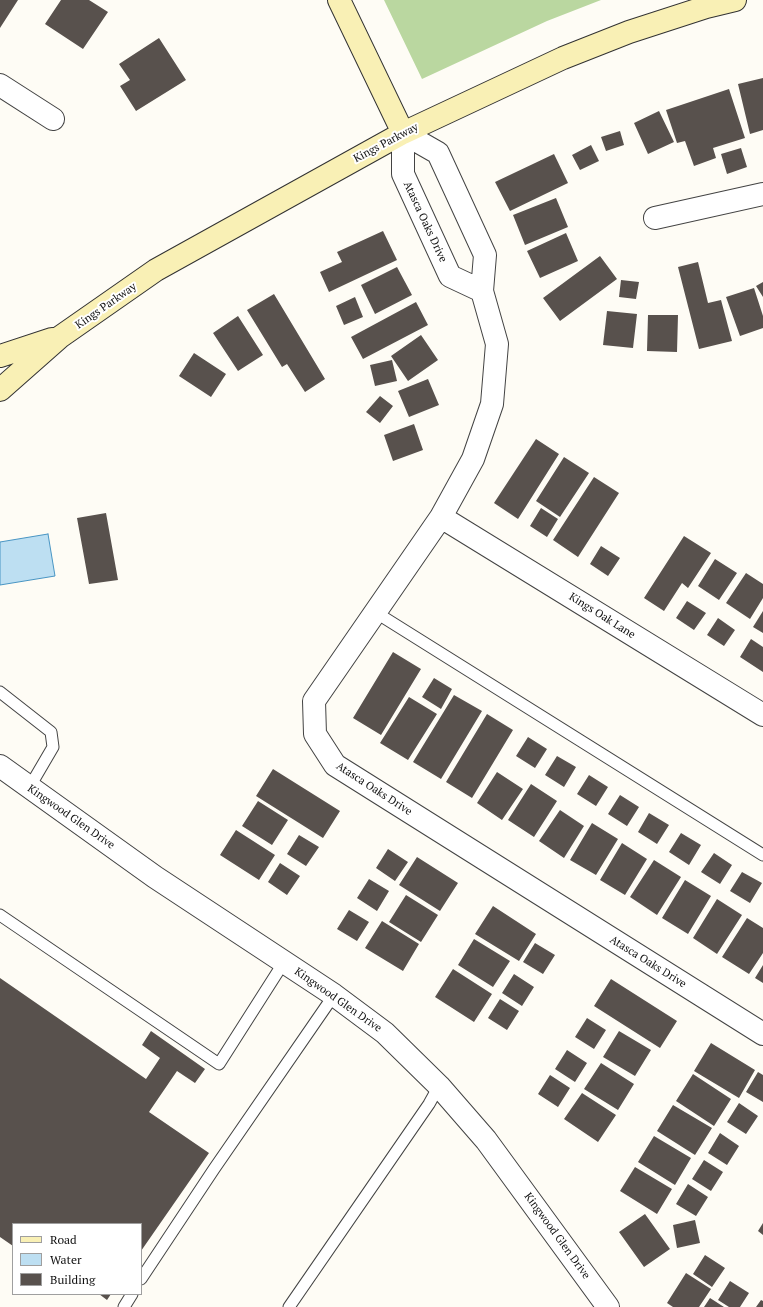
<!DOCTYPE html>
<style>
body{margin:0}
#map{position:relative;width:763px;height:1307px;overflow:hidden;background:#fefcf5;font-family:"PT Serif",serif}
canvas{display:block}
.legend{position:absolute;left:12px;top:1223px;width:130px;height:72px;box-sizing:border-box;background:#fff;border:1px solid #9f9f9f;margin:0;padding:5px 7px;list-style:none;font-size:12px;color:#101010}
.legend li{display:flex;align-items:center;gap:8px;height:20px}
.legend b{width:20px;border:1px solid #9f9f9f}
</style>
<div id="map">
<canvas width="763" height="1307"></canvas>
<ul class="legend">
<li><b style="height:5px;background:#f9f0b5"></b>Road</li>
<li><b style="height:11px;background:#bddff2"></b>Water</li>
<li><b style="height:11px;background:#58514d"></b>Building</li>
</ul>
</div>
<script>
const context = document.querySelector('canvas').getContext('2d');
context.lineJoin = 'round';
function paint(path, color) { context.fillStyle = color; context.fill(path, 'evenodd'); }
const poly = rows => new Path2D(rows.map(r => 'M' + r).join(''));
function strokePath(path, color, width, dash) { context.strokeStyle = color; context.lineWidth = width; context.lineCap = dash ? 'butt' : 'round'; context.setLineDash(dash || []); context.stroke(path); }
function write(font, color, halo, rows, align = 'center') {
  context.font = font + ' "PT Serif",serif'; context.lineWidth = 4; context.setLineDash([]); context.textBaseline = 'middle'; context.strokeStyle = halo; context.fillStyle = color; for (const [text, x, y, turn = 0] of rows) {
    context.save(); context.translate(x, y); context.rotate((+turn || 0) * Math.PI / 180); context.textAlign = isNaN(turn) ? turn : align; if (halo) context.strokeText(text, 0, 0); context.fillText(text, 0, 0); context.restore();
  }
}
paint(poly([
 [384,0,601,0,547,21,422,79]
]), '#bad7a0');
const water = poly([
 [48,534,55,576,0,585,0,542,48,534]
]);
paint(water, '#bddff2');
strokePath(water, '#4995c3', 1);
paint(poly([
 [0,0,18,0,0,28],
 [61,0,89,0,108,12,83,49,45,24],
 [159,38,186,80,136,111,120,86,130,80,119,64],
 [763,78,763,130,750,134,738,84],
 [729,89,745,138,713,148,716,158,694,166,685,141,677,143,666,110],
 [659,111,674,142,648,154,634,123],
 [620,131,624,145,606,151,601,137],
 [591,145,599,161,580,170,572,155],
 [741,148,747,167,727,174,721,154],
 [554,154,568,183,510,211,495,182],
 [556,198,568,227,525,245,513,215],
 [383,231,397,260,329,292,320,272,342,262,337,252],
 [566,233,578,261,540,278,527,251],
 [600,256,617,279,560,321,543,298],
 [698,262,708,303,721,300,732,341,699,349,678,267],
 [397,267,412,295,375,314,361,285],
 [621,280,639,282,636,299,619,297],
 [763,282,763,297,756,286],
 [754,288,763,316,763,328,740,336,726,297],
 [274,294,325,379,305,392,287,364,282,367,247,310],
 [355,297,363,317,344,325,336,306],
 [416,302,428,325,363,359,351,337],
 [607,311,637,314,633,348,603,345],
 [648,315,678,315,677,352,647,351],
 [238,316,263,355,238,371,213,333],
 [421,335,438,360,408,381,391,356],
 [194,353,226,374,211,397,179,376],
 [392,360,397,381,375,386,370,365],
 [428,379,439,405,409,417,398,391],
 [380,396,393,406,380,423,366,412],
 [414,424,423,450,393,461,384,435],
 [536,439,559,454,518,519,494,503],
 [564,457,589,473,560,517,536,501],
 [594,477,619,493,578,557,553,540],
 [541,508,558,519,547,537,530,526],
 [106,513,118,580,89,584,77,518],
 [684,536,711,553,688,588,682,583,664,611,644,598],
 [601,546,620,558,608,576,590,564],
 [715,559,737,573,719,600,698,586],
 [746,573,763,584,763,598,750,619,726,603],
 [687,601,706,613,694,630,676,618],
 [763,611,763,633,753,627],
 [718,618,735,630,724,646,707,635],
 [751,639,763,647,763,672,740,657],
 [393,652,421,669,381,735,353,718],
 [434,678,452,689,441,709,422,697],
 [454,695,482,711,441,779,413,762],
 [409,697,437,714,408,760,380,743],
 [487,714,513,730,472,798,446,782],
 [528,737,547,749,535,768,516,756],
 [557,756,576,767,564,787,545,775],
 [273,769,340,811,323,838,256,796],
 [497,772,523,789,502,820,477,803],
 [589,775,608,787,596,806,577,794],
 [531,784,557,801,534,837,508,820],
 [620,795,639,807,627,826,608,814],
 [258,801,288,820,272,845,242,826],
 [560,810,584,826,564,858,539,841],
 [649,813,669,825,657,844,638,832],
 [592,823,618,839,596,875,570,860],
 [236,830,275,855,259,880,220,855],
 [681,833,701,845,689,865,669,852],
 [299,835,319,847,306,866,287,854],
 [622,843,647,859,625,895,600,880],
 [388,849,408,862,395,881,376,868],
 [714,853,732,865,720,884,701,872],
 [417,857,458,883,440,911,399,885],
 [654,860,681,877,657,915,630,897],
 [280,863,300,876,287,895,268,882],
 [742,872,762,883,750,903,730,891],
 [369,879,389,891,377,911,357,898],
 [685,880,711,896,688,934,662,918],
 [406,895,438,915,421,942,389,922],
 [717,899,742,915,717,954,693,938],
 [493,906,536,934,519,961,475,934],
 [349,910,369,922,357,941,337,929],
 [747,918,763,928,763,953,749,974,722,957],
 [382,921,419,944,403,971,365,948],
 [474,939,510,961,493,987,458,965],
 [535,943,555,955,543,974,523,962],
 [763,965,763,983,755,978],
 [453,969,492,994,474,1022,435,997],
 [514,974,534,987,522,1006,502,993],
 [0,978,146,1079,160,1058,142,1045,151,1031,205,1069,195,1083,177,1071,149,1112,209,1153,141,1251,141,1224,13,1224,13,1246,0,1237],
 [611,979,677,1021,660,1048,594,1006],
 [500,999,519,1011,507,1030,488,1018],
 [587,1018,606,1030,594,1049,575,1037],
 [619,1031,651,1050,635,1076,603,1057],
 [711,1043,755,1070,739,1098,694,1071],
 [567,1050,587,1063,575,1082,555,1069],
 [601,1063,634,1084,618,1110,584,1089],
 [758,1072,763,1075,763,1102,746,1092],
 [693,1074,731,1099,714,1126,676,1101],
 [550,1075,570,1088,558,1107,538,1094],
 [582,1093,616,1115,598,1142,564,1119],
 [739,1103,758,1116,746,1134,727,1122],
 [673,1105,712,1128,695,1155,657,1131],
 [720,1133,739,1146,727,1165,708,1153],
 [654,1136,691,1158,675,1185,638,1162],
 [704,1160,723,1172,711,1191,692,1179],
 [635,1167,672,1189,657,1214,620,1191],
 [688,1184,708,1197,696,1216,676,1204],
 [645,1214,670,1249,644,1267,619,1232],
 [695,1220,700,1243,677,1248,673,1225],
 [763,1223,763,1235,758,1231],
 [705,1255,725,1268,712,1287,693,1274],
 [686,1273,711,1289,699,1307,673,1307,667,1303],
 [730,1281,749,1293,740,1307,729,1307,718,1300],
 [99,1294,111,1294,107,1300],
 [710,1298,724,1307,704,1307],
 [761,1300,763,1301,763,1307,756,1307]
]), '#58514d');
const lane = poly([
 [375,612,763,855],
 [0,692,51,732,53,747,29,788],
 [0,915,219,1064,284,962],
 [141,1279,214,1169,334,995],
 [124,1307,132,1294],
 [289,1307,429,1104,439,1086]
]);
const street = poly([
 [0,85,53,119],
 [403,133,438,153,485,255,482,291,497,344,492,404,473,459,441,517,314,701,315,734,335,765,763,1034],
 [403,133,403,174,450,276,482,291],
 [655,218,763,194],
 [441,517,763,715],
 [0,766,155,877,334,995,385,1033,439,1086,486,1140,608,1307]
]);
const secondary = poly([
 [339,0,403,133],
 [0,356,52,339],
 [0,390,60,337,156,270,403,133,563,58,629,32,706,7,735,0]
]);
strokePath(lane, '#434343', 13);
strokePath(street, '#434343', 24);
strokePath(secondary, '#323232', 24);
strokePath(lane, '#fff', 11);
strokePath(street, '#fff', 22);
strokePath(secondary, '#f9f0b5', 22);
write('11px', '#101010', '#fff', [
 ["Kings Parkway",386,143,-28],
 ["Atasca Oaks Drive",425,222,65],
 ["Kings Parkway",106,306,-35],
 ["Kings Oak Lane",602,616,32],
 ["Atasca Oaks Drive",374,789,33],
 ["Kingwood Glen Drive",71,817,35],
 ["Atasca Oaks Drive",648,962,32],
 ["Kingwood Glen Drive",338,1000,35],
 ["Kingwood Glen Drive",557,1236,54]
]);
</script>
